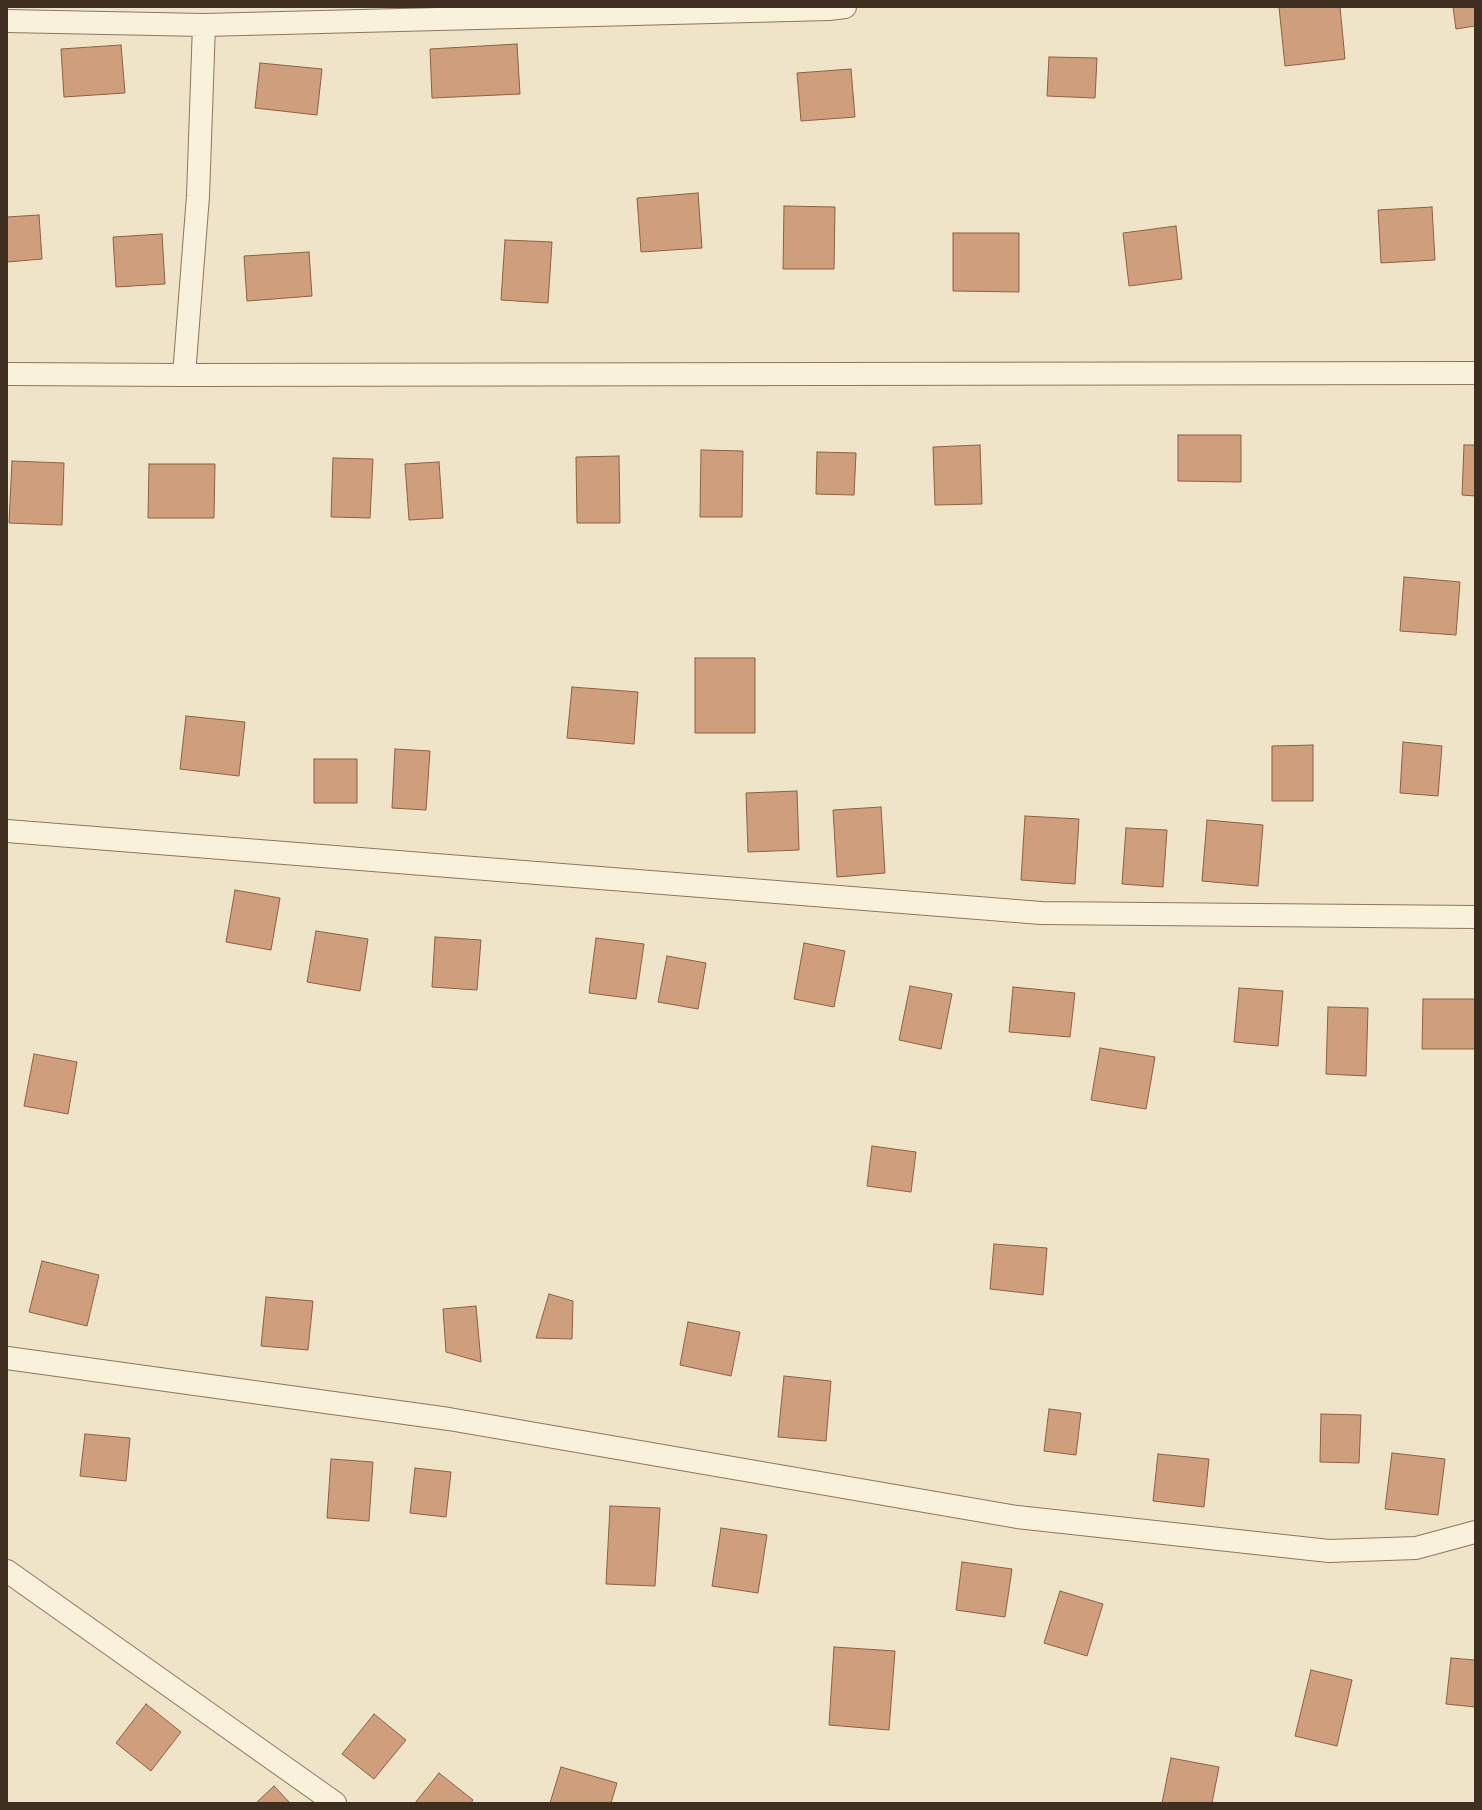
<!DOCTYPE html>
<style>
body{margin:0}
#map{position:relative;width:1482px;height:1810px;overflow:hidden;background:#f0e4c8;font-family:Georgia,serif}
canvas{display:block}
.frame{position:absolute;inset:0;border:8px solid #3d2e20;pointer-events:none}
</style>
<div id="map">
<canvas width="1482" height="1810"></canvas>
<div class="frame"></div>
</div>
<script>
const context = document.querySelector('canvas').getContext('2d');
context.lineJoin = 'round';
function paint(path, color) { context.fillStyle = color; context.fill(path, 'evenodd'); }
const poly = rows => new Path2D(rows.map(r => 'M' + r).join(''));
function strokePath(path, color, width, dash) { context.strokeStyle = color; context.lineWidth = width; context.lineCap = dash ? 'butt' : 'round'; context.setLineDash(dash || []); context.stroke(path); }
const building = poly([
 [1279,7,1340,7,1345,59,1285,66,1279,7],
 [1453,7,1475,7,1475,26,1456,29,1453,7],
 [517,44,520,94,432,98,430,49,517,44],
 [121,45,125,93,64,97,61,49,121,45],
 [1049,57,1097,58,1095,98,1047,96,1049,57],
 [260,63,322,69,317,115,255,108,260,63],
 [851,69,855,117,801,121,797,73,851,69],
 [698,193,702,248,641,252,637,198,698,193],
 [784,206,835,207,834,269,783,269,784,206],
 [1432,207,1435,260,1381,263,1378,210,1432,207],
 [39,215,42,259,7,262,7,217,39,215],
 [1176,226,1182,279,1129,286,1123,233,1176,226],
 [953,233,1019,233,1019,292,953,291,953,233],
 [162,234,165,284,116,287,113,237,162,234],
 [505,240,552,242,548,303,501,300,505,240],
 [309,252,312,296,247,301,244,256,309,252],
 [1178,435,1241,435,1241,482,1178,481,1178,435],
 [980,445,982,504,935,505,933,447,980,445],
 [1464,445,1475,445,1475,496,1462,495,1464,445],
 [701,450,743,451,742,517,700,517,701,450],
 [817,452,856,453,854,495,816,494,817,452],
 [619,456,620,523,577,523,576,457,619,456],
 [333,458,373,459,370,518,331,517,333,458],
 [12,461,64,463,62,525,9,523,12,461],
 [439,462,443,518,409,520,405,464,439,462],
 [149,464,215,464,214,518,148,518,149,464],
 [1404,577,1460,582,1456,635,1400,631,1404,577],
 [695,658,755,658,755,733,695,733,695,658],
 [572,687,638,692,634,744,567,738,572,687],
 [186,716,245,722,239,776,180,769,186,716],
 [1403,742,1442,746,1438,796,1400,793,1403,742],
 [1313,745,1313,801,1272,801,1272,746,1313,745],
 [395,749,430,751,426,810,392,808,395,749],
 [314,759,357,759,357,803,314,803,314,759],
 [797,791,799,850,748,852,746,793,797,791],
 [881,807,885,873,837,877,833,810,881,807],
 [1025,816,1079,819,1075,884,1021,880,1025,816],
 [1207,820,1263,825,1258,886,1202,881,1207,820],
 [1126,828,1167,830,1163,887,1122,884,1126,828],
 [235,890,280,898,271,950,226,942,235,890],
 [316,931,368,939,360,991,307,982,316,931],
 [435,937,481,940,477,990,432,987,435,937],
 [596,938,644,944,636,999,589,993,596,938],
 [804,943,845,951,834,1007,794,999,804,943],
 [667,956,706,963,698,1009,658,1002,667,956],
 [910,986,952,994,941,1049,899,1040,910,986],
 [1013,987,1075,993,1070,1037,1009,1032,1013,987],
 [1239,988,1283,991,1278,1046,1234,1042,1239,988],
 [1423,999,1475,999,1475,1049,1422,1049,1423,999],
 [1328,1007,1368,1008,1366,1076,1326,1074,1328,1007],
 [1100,1048,1155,1057,1146,1109,1091,1100,1100,1048],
 [34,1054,77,1062,68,1114,24,1106,34,1054],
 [872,1146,916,1152,911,1192,867,1186,872,1146],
 [994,1244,1047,1248,1043,1295,990,1289,994,1244],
 [42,1261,99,1275,87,1326,29,1312,42,1261],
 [549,1294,573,1301,572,1339,536,1338,549,1294],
 [266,1297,313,1301,308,1350,261,1346,266,1297],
 [476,1306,481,1362,446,1352,443,1309,476,1306],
 [688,1322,740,1332,731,1376,680,1365,688,1322],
 [784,1376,831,1381,826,1441,778,1437,784,1376],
 [1049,1409,1081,1413,1076,1455,1044,1451,1049,1409],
 [1321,1414,1361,1415,1359,1463,1320,1462,1321,1414],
 [85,1434,130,1438,126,1481,80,1476,85,1434],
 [1392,1453,1445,1459,1438,1515,1385,1509,1392,1453],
 [1158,1454,1209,1459,1204,1507,1153,1501,1158,1454],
 [331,1459,373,1462,369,1521,327,1518,331,1459],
 [415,1468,451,1472,446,1517,410,1513,415,1468],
 [610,1506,660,1508,655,1586,606,1584,610,1506],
 [721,1528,767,1535,758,1593,712,1586,721,1528],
 [962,1562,1012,1569,1005,1617,956,1610,962,1562],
 [1060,1591,1103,1604,1087,1656,1044,1643,1060,1591],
 [834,1647,895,1651,889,1730,829,1725,834,1647],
 [1451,1658,1475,1660,1475,1707,1446,1704,1451,1658],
 [1311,1670,1352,1680,1337,1746,1295,1736,1311,1670],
 [146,1704,181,1732,151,1771,116,1743,146,1704],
 [374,1714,406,1740,374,1779,342,1754,374,1714],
 [1171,1758,1219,1767,1212,1803,1162,1803,1171,1758],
 [561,1767,617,1783,611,1803,550,1803,561,1767],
 [439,1773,473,1800,471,1803,415,1803,439,1773],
 [274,1786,290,1803,256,1803,274,1786]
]);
paint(building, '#cf9f7d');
strokePath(building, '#8d5f41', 1);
const minor = poly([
 [7,21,204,25,829,9,845,7],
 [7,374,184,375,1475,373],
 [184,375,198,196,204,25],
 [7,831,1041,913,1475,917],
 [7,1358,449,1419,1017,1517,1329,1551,1416,1548,1475,1532],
 [7,1571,335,1803]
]);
strokePath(minor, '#8d765c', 24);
strokePath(minor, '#faf1dc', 22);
</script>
